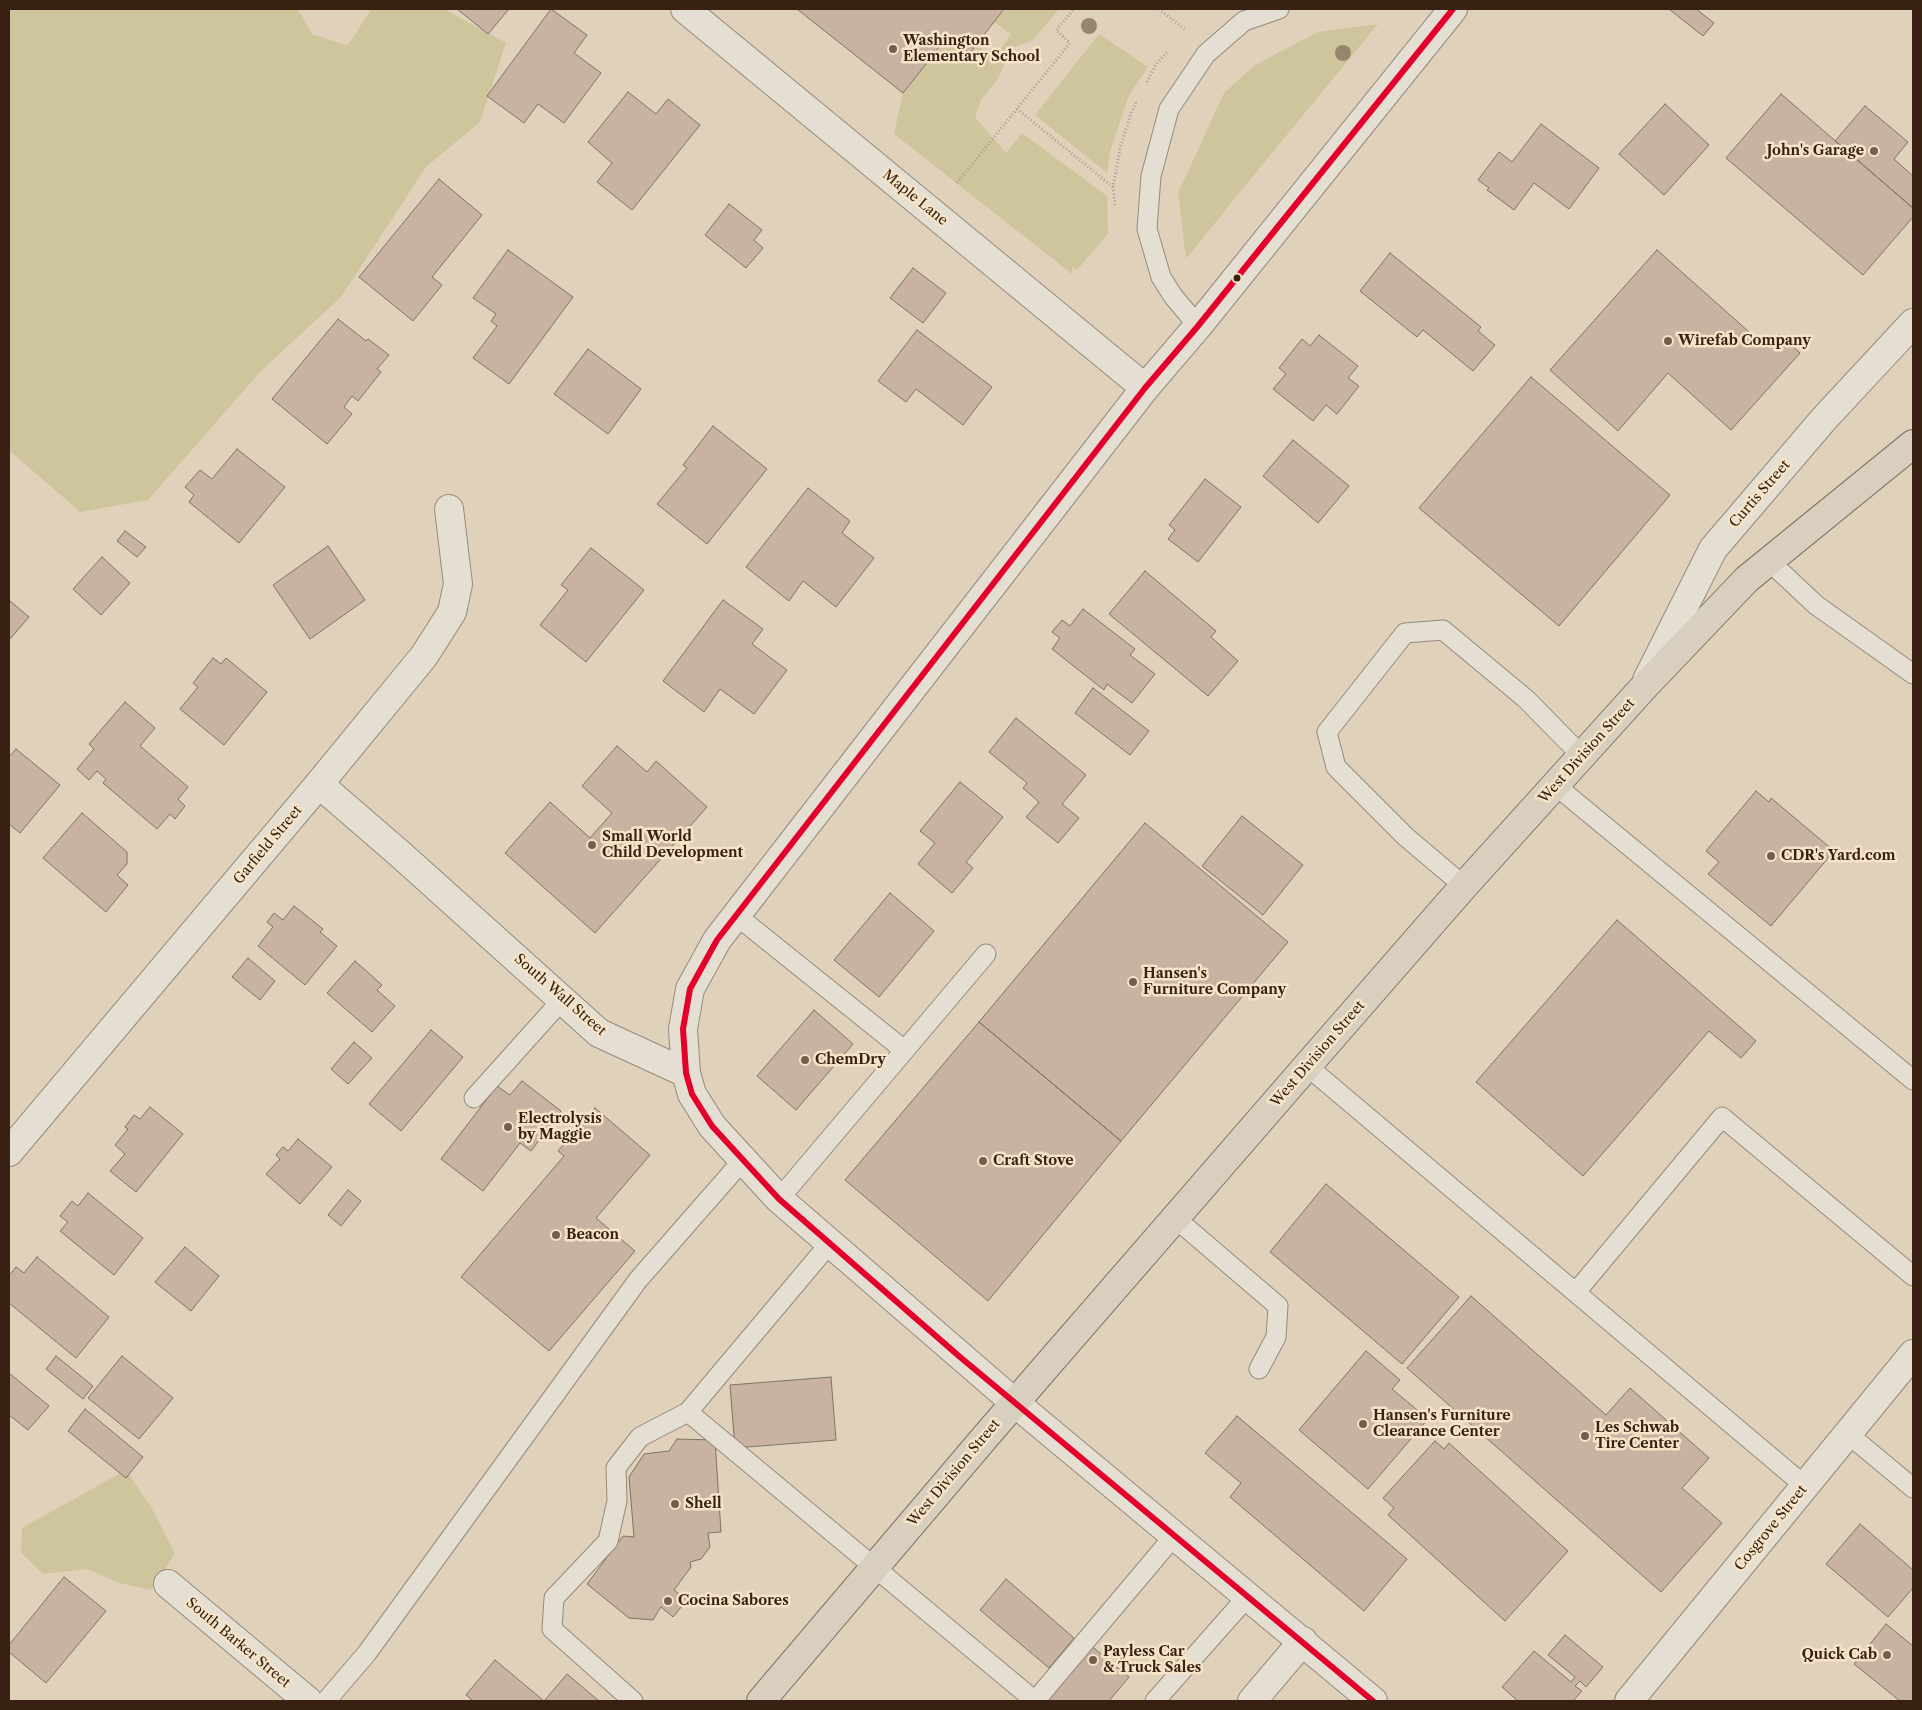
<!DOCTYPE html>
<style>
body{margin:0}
#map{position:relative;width:1922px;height:1710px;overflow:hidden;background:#e0d2ba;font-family:"Libre Caslon Text",serif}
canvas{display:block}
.frame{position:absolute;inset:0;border:10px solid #382113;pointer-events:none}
</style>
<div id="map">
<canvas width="1922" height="1710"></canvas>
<div class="frame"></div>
</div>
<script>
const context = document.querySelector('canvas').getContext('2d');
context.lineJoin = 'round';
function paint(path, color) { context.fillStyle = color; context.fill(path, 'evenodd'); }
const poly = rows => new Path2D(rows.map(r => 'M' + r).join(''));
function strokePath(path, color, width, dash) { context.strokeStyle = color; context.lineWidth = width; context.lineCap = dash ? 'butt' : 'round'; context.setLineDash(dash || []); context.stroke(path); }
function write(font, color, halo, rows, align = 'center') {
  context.font = font + ' "Libre Caslon Text",serif'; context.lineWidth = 5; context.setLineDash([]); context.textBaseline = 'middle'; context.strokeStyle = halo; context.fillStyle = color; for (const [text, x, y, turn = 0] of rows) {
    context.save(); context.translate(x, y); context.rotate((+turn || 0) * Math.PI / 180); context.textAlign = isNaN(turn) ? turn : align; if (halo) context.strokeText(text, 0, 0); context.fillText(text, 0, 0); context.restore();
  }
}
paint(poly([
 [9,9,298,9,312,34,346,45,351,41,371,9,444,9,506,43,480,122,426,167,341,297,261,371,148,500,80,512,9,450],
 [1004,9,1059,9,1033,40,1012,48,997,80,981,100,975,117,1006,153,1022,133,1107,196,1108,234,1077,270,1072,267,1072,274,894,134,903,93,936,51,955,41,970,53,976,46,996,55,1011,34,994,22],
 [1378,24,1240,192,1186,259,1178,193,1224,93,1255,65,1318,32],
 [1099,34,1148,67,1129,95,1110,152,1107,173,1035,115],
 [126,1470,151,1507,175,1554,151,1590,119,1583,88,1569,43,1574,21,1553,22,1528]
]), '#cfc59c');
const building = poly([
 [457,9,509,9,488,34,457,9],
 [551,9,587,35,574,53,601,73,564,123,538,104,524,123,487,96,551,9],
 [797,9,1004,9,970,53,948,36,903,93,797,9],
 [1669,9,1696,9,1714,23,1703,36,1669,9],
 [628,92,656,114,668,99,700,125,632,210,597,182,612,163,588,142,628,92],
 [1781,94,1913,208,1913,217,1863,275,1726,158,1781,94],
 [1665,104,1709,145,1664,195,1619,154,1665,104],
 [1865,106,1908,142,1894,159,1913,176,1913,208,1835,141,1865,106],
 [1541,124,1599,168,1569,209,1534,183,1514,210,1487,190,1489,188,1478,180,1499,152,1512,162,1541,124],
 [439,179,482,215,432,277,442,285,413,321,359,277,439,179],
 [729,204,762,230,754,240,763,248,746,268,705,235,729,204],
 [508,250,573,297,509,384,473,358,497,326,491,321,496,314,473,298,508,250],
 [1657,250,1767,348,1779,334,1800,353,1731,430,1668,373,1618,431,1550,370,1657,250],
 [1390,253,1481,327,1478,331,1495,345,1473,371,1423,330,1417,337,1360,291,1390,253],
 [913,268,946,293,923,323,890,298,913,268],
 [338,319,366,341,368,339,389,355,377,369,381,372,358,401,352,396,344,407,352,414,327,444,272,399,338,319],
 [917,330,992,387,963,425,916,389,906,402,878,381,917,330],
 [1319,335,1358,366,1348,378,1359,386,1337,414,1326,405,1313,421,1273,389,1286,374,1279,368,1302,339,1310,346,1319,335],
 [588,349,641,389,608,434,554,394,588,349],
 [1531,377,1670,495,1559,626,1419,508,1531,377],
 [713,426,767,469,707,544,657,504,687,468,683,465,713,426],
 [1293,440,1349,486,1318,523,1263,476,1293,440],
 [237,449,285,487,239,543,189,502,194,495,185,487,200,470,212,479,237,449],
 [1205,479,1241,507,1198,562,1168,539,1175,530,1169,525,1205,479],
 [808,488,850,521,842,533,874,558,836,607,803,581,789,601,746,567,808,488],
 [125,531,146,547,137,557,117,541,125,531],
 [328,546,365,600,310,639,273,585,328,546],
 [591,548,644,590,586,662,540,625,568,590,561,585,591,548],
 [102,557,130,583,101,615,73,589,102,557],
 [1145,571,1216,631,1211,637,1238,661,1208,696,1109,614,1145,571],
 [9,600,29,617,10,639,9,639,9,600],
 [723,600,763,629,752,644,787,670,754,714,720,689,704,712,663,681,723,600],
 [1083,609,1135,649,1130,655,1155,674,1132,703,1107,684,1104,690,1052,649,1060,638,1052,632,1062,620,1070,626,1083,609],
 [213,658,221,664,226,658,267,692,224,745,180,709,198,687,193,683,213,658],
 [1093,688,1149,731,1130,755,1075,713,1093,688],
 [125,702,155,728,140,746,188,787,178,799,185,806,175,819,170,814,157,829,103,783,106,779,97,771,89,780,77,769,94,749,89,744,125,702],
 [1016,718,1086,775,1062,804,1079,818,1058,843,1026,817,1039,802,1023,788,1027,783,989,752,1016,718],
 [617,746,647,772,656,761,707,807,595,933,505,853,550,802,590,838,612,813,582,786,617,746],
 [16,749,60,785,20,833,9,824,9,757,16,749],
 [960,782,1003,817,966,862,973,868,952,893,918,864,935,843,920,831,960,782],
 [1756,791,1769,802,1771,798,1834,851,1771,926,1708,874,1719,862,1706,851,1756,791],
 [82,813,127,852,127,864,117,875,128,885,106,912,43,858,82,813],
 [1242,816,1303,865,1263,915,1202,866,1242,816],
 [1145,823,1288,942,1121,1141,979,1022,1145,823],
 [890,893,934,931,879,997,834,960,890,893],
 [294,906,323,929,320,932,337,946,305,985,258,946,273,927,267,922,274,913,283,920,294,906],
 [1617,920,1756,1041,1741,1058,1709,1031,1583,1176,1476,1082,1617,920],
 [248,958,275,981,260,1000,232,977,248,958],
 [355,961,382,985,377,990,395,1006,372,1032,327,993,355,961],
 [814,1010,853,1044,796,1110,757,1076,814,1010],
 [979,1022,1121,1141,988,1301,845,1180,979,1022],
 [431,1030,463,1057,401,1131,369,1104,431,1030],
 [354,1042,372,1058,348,1084,331,1069,354,1042],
 [522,1081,561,1111,531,1151,520,1143,483,1191,441,1159,497,1086,510,1095,522,1081],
 [150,1107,183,1134,136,1192,110,1171,125,1154,115,1145,128,1129,125,1127,134,1115,140,1119,150,1107],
 [595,1108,650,1155,596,1218,635,1251,549,1351,461,1277,564,1156,558,1151,595,1108],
 [298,1139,332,1167,300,1204,266,1174,280,1159,276,1155,283,1147,288,1151,298,1139],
 [1326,1184,1459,1297,1402,1364,1270,1252,1326,1184],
 [348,1190,361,1201,341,1226,328,1215,348,1190],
 [88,1193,143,1238,114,1275,60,1231,68,1222,60,1216,72,1201,78,1206,88,1193],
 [185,1247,219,1276,191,1311,155,1282,185,1247],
 [37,1257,109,1317,76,1358,9,1303,9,1276,16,1267,24,1273,37,1257],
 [1471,1296,1606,1415,1630,1388,1709,1458,1682,1488,1722,1523,1661,1592,1407,1368,1471,1296],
 [1366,1351,1400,1380,1392,1389,1428,1419,1368,1489,1299,1430,1366,1351],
 [56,1356,93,1386,83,1399,46,1369,56,1356],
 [122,1356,173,1398,139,1439,88,1398,122,1356],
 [9,1373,49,1406,28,1430,9,1415,9,1373],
 [831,1377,836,1440,735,1448,730,1385,831,1377],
 [85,1409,143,1457,126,1478,68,1431,85,1409],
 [1237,1416,1407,1559,1364,1611,1230,1497,1241,1483,1205,1453,1237,1416],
 [677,1439,715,1440,721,1532,708,1533,710,1547,701,1559,690,1562,691,1567,674,1590,687,1600,673,1617,661,1607,653,1620,629,1618,587,1584,623,1536,634,1537,629,1477,644,1454,669,1451,677,1439],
 [1435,1441,1444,1449,1449,1443,1568,1551,1505,1621,1388,1515,1394,1508,1383,1498,1435,1441],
 [1860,1524,1913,1570,1913,1588,1888,1617,1826,1564,1860,1524],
 [64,1577,106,1611,46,1683,9,1652,9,1645,64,1577],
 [1006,1579,1074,1638,1049,1668,980,1610,1006,1579],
 [1886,1624,1913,1646,1913,1701,1900,1701,1854,1664,1886,1624],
 [1565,1635,1603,1667,1586,1687,1580,1681,1575,1686,1582,1691,1573,1701,1518,1701,1502,1687,1534,1651,1571,1682,1575,1677,1548,1655,1565,1635],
 [1089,1644,1129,1677,1109,1701,1042,1701,1089,1644],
 [495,1660,544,1701,567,1674,599,1701,473,1701,466,1695,495,1660]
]);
paint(building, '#c8b3a3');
strokePath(building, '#7d7265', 1);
const service = poly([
 [1198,326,1173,296,1161,277,1147,229,1151,176,1169,109,1206,54,1244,21,1279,9],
 [1769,561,1816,605,1913,674],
 [1555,785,1913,1080],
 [1464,886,1406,837,1336,767,1327,732,1405,633,1443,630,1526,699,1582,756],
 [737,916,904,1050],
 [1307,1066,1805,1486],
 [474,1098,562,1000],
 [779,1199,986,954],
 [1175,1218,1278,1306,1276,1337,1259,1369],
 [830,1243,688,1412,1035,1701,1174,1536],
 [1576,1292,1722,1117,1913,1276],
 [1848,1434,1913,1488],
 [326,1701,367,1653,638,1280,743,1160],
 [633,1701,552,1629,554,1598,608,1541,617,1501,616,1468,640,1437,688,1412],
 [1155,1701,1248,1596]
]);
const minor = poly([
 [685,9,1145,388],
 [1647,680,1713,549,1823,420,1913,323],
 [319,784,400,854,599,1033,686,1073],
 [9,1152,319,784,424,656,452,612,458,584,449,509],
 [1015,1403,1373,1701],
 [168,1584,308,1701],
 [1252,1701,1303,1641],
 [1629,1701,1913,1354]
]);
const tertiary = poly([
 [1015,1403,779,1199,712,1126,692,1094,686,1073,683,1029,690,989,717,940,1145,388,1198,326,1453,9]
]);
const primary = poly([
 [761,1701,986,1436,1307,1066,1464,886,1643,688,1747,579,1913,444]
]);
strokePath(service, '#958a7b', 21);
strokePath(minor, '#958a7b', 30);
strokePath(tertiary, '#958a7b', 30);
strokePath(primary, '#7d7265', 30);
strokePath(poly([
 [1159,9,1186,30],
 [1147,82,1155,66,1167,52],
 [1017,109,1113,187],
 [957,183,1070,43,1056,30,1074,9],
 [1115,205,1113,187,1120,149,1131,113,1137,100]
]), '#a69e94', 3, [1, 2.5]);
strokePath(service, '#e5ded3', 19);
strokePath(minor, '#e5ded3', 28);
strokePath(tertiary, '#e5ded3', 28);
strokePath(primary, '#d9cfbe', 28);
strokePath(poly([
 [1373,1701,960,1357,779,1199,712,1126,692,1094,686,1073,683,1029,690,989,717,940,1145,388,1198,326,1453,9]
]), '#e4002b', 6);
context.fillStyle = '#96866e';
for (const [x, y] of [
 [1089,26],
 [1343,53]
]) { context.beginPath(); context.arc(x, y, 8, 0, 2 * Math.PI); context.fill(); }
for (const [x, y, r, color] of [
 [893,49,5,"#735f4d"],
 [1874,151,5,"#735f4d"],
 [1237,278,4.5,"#382113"],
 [1668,341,5,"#735f4d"],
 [592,845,5,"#735f4d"],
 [1771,856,5,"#735f4d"],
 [1133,982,5,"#735f4d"],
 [805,1060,5,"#735f4d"],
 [508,1127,5,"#735f4d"],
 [983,1161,5,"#735f4d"],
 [556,1235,5,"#735f4d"],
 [1363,1424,5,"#735f4d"],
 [1585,1436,5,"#735f4d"],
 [675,1504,5,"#735f4d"],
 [668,1601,5,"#735f4d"],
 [1887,1655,5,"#735f4d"],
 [1093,1660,5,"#735f4d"]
]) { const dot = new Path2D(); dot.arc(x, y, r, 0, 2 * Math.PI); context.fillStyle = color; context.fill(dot); strokePath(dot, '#f5e4c8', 2); }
write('bold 14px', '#382113', '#f5e4c8', [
 ["Washington",903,41],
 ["Elementary School",903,57],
 ["John's Garage",1864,151,"right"],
 ["Wirefab Company",1678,341],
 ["Small World",602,837],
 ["Child Development",602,853],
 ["CDR's Yard.com",1781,856],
 ["Hansen's",1143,974],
 ["Furniture Company",1143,990],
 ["ChemDry",815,1060],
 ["Electrolysis",518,1119],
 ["by Maggie",518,1135],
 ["Craft Stove",993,1161],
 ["Beacon",566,1235],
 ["Hansen's Furniture",1373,1416],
 ["Clearance Center",1373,1432],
 ["Les Schwab",1595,1428],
 ["Tire Center",1595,1444],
 ["Shell",685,1504],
 ["Cocina Sabores",678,1601],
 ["Payless Car",1103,1652],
 ["& Truck Sales",1103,1668],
 ["Quick Cab",1877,1655,"right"]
], 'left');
write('14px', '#382113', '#f5e4c8', [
 ["Maple Lane",915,198,39],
 ["Curtis Street",1760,494,-49],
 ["West Division Street",1587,751,-48],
 ["Garfield Street",268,845,-50],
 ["South Wall Street",560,995,41],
 ["West Division Street",1318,1054,-49],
 ["West Division Street",954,1473,-50],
 ["Cosgrove Street",1771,1528,-51],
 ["South Barker Street",238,1643,40]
]);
</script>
